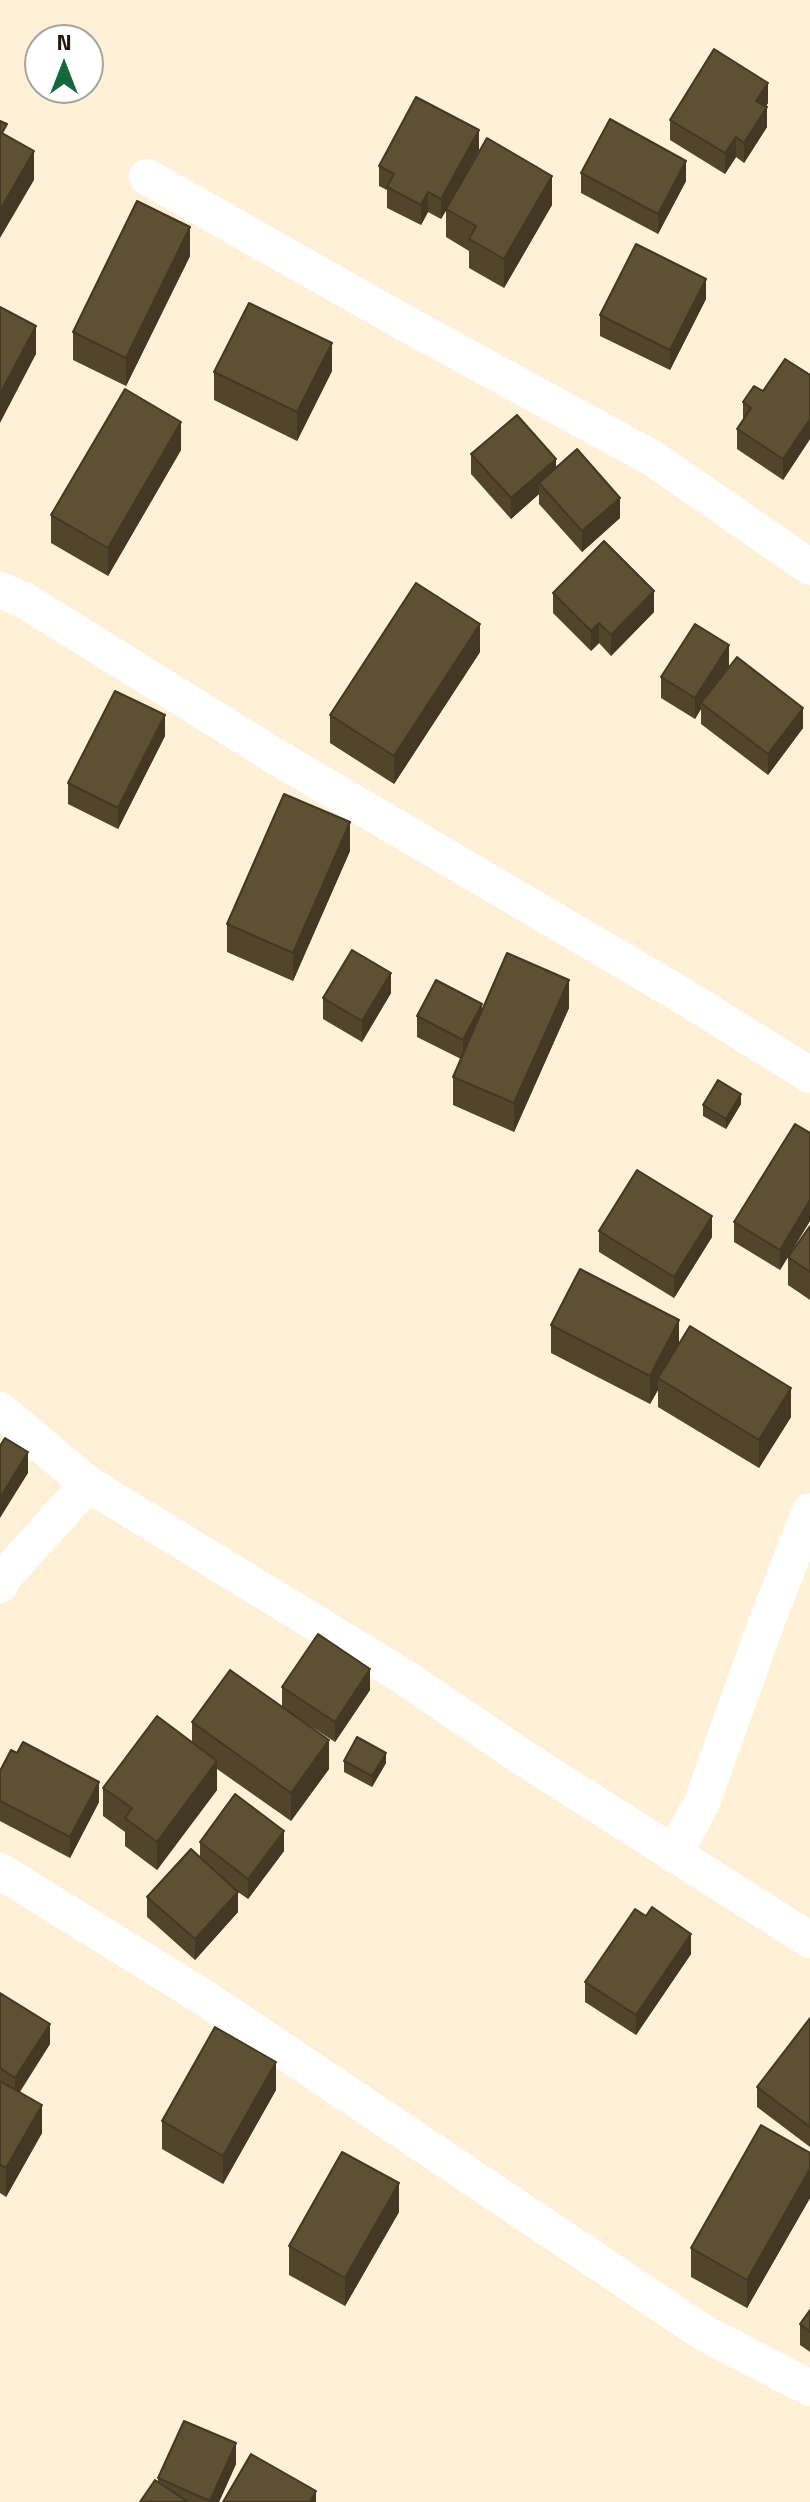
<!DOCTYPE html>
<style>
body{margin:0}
#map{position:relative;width:810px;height:2502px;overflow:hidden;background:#fff1d7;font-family:"Titillium Web",sans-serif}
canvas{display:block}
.north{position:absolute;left:24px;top:24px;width:80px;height:80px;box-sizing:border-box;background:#fff;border:2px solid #a5a39e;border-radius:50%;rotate:0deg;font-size:22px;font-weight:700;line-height:32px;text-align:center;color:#1e180c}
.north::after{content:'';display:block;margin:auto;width:28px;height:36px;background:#156839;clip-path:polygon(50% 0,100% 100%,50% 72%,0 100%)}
</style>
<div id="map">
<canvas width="810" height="2502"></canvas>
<div class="north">N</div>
</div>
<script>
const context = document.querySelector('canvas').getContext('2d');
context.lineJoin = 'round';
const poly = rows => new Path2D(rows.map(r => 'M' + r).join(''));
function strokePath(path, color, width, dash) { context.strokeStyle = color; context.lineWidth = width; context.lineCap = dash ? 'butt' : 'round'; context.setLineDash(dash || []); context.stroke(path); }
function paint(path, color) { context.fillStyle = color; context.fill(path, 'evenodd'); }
strokePath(poly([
 [147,177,403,322,652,458,810,567],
 [0,590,24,600,278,758,678,993,810,1075],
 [0,1410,88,1484,404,1677,528,1761,810,1940],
 [0,1585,5,1576,88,1484],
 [674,1855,702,1802,767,1621,810,1511],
 [0,1871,203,1997,704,2333,810,2388]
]), '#fff', 36);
paint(poly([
 [768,103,766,106,767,127,744,163,736,157,725,174,670,140,670,120],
 [479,150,460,185,552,205,504,288,469,268,469,251,446,237,446,211,441,219,428,212,421,225,387,208,387,190,379,186,379,166],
 [581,173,686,181,658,234,581,193],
 [190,256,126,386,73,360,73,332],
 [706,299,670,370,600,336,600,315],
 [332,371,297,441,214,400,214,372],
 [810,375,810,439,783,480,737,449,737,429,743,420,743,402,763,391],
 [181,450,108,576,51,543,51,515],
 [471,454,556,468,620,518,582,552,539,504,539,494,511,519,471,474],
 [553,593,654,612,611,656,599,643,591,651,553,613],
 [480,652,394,784,330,743,330,715],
 [729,666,721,677,803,728,768,775,701,724,701,709,695,719,661,698,661,677],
 [165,736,118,829,68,804,68,783],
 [350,851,293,981,227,952,227,924],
 [391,993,362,1042,323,1019,323,998],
 [569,1008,514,1132,453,1105,453,1077,461,1059,417,1037,417,1016,482,1010],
 [741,1104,726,1129,703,1116,703,1105],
 [810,1133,810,1221,780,1270,734,1242,734,1222],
 [810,1226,810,1300,788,1285,788,1257],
 [599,1231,712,1237,674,1298,599,1252],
 [551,1325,679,1344,791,1417,759,1468,658,1407,658,1390,650,1404,551,1353],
 [282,1687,370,1690,335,1742,292,1714,329,1769,291,1821,217,1769,217,1790,157,1870,125,1846,125,1832,103,1816,103,1788,192,1743,192,1722,282,1707],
 [344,1761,386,1763,372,1787,344,1772],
 [0,1771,99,1802,70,1858,0,1821],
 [200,1842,284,1851,248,1899,238,1892,238,1912,195,1960,147,1917,147,1897,200,1857],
 [691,1954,636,2035,585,2002,585,1982],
 [0,1993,50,2044,20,2092,42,2133,6,2197,0,2193],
 [810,2018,810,2147,757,2107,757,2087],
 [276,2090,223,2184,162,2149,162,2121],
 [810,2153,810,2198,747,2308,691,2277,691,2248],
 [399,2212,345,2306,289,2275,289,2246],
 [810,2310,810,2352,800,2345,800,2324],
 [236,2464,219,2502,140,2502,158,2482,158,2478]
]), '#51452c');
paint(poly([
 [768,83,768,103,756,121,756,101],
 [767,107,767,127,744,163,744,143],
 [479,130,479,150,441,219,441,199],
 [736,137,736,157,725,174,725,153],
 [34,151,34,180,0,238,0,210],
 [686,161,686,181,658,234,658,214],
 [552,176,552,205,504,288,504,259],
 [428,192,428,212,421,225,421,205],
 [190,227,190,256,126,386,126,358],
 [706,279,706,299,670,370,670,350],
 [36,326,36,354,0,423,0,394],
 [332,343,332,371,297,441,297,412],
 [810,419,810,439,783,480,783,459],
 [181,422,181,450,108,576,108,548],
 [556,459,556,480,539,483,539,494,511,519,511,498],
 [620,498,620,518,582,552,582,531],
 [654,591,654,612,611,656,611,635],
 [599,623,599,643,591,651,591,631],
 [480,624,480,652,394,784,394,756],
 [729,645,729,666,703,705,701,703,701,709,695,719,695,698],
 [803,708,803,728,768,775,768,754],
 [165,715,165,736,118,829,118,808],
 [350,822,350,851,293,981,293,953],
 [391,973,391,993,362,1042,362,1021],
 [569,980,569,1008,514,1132,514,1103],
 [482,1004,482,1025,463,1061,463,1040],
 [741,1094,741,1104,726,1129,726,1119],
 [810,1200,810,1221,780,1270,780,1250],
 [712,1216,712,1237,674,1298,674,1277],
 [679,1320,679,1349,658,1378,658,1390,650,1404,650,1376],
 [791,1388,791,1417,759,1468,759,1440],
 [28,1452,28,1473,0,1518,0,1498],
 [370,1669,370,1690,335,1742,335,1722],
 [329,1740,329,1769,291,1821,291,1793],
 [386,1753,386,1763,372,1787,372,1776],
 [217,1761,217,1790,157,1870,157,1842],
 [99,1782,99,1802,70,1858,70,1837],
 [284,1831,284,1851,248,1899,248,1879],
 [238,1892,238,1912,195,1960,195,1939],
 [691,1934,691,1954,636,2035,636,2015],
 [50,2024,50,2044,15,2098,15,2078],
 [276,2062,276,2090,223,2184,223,2156],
 [42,2105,42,2133,6,2197,6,2168],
 [810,2169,810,2198,747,2308,747,2280],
 [399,2183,399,2212,345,2306,345,2278],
 [236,2443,236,2464,219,2502,210,2502],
 [316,2491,316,2502,310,2502]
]), '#423824');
const building = poly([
 [714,49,768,83,756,101,767,107,744,143,736,137,725,153,670,120,714,49],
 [416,97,479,130,441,199,428,192,421,205,387,187,394,174,379,166,416,97],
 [610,119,686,161,658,214,581,173,610,119],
 [0,121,7,124,2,133,34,151,0,210,0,121],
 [487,138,552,176,504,259,469,239,476,226,446,209,487,138],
 [137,201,190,227,126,358,73,332,137,201],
 [636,244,706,279,670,350,600,315,636,244],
 [249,303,332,343,297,412,214,372,249,303],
 [0,307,36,326,0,394,0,307],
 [785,359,810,375,810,419,783,459,737,429,751,408,743,402,754,386,763,391,785,359],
 [125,389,181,422,108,548,51,515,125,389],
 [517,415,556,459,511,498,471,454,517,415],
 [577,449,620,498,582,531,539,483,577,449],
 [604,541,654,591,611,635,599,623,591,631,553,593,604,541],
 [416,583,480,624,394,756,330,715,416,583],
 [695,624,729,645,695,698,661,677,695,624],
 [737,657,803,708,768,754,701,703,737,657],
 [115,691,165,715,118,808,68,783,115,691],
 [284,794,350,822,293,953,227,924,284,794],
 [352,950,391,973,362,1021,323,998,352,950],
 [507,953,569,980,514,1103,453,1077,507,953],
 [436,980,482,1004,463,1040,417,1016,436,980],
 [718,1080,741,1094,726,1119,703,1105,718,1080],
 [795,1124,810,1133,810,1200,780,1250,734,1222,795,1124],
 [637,1170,712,1216,674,1277,599,1231,637,1170],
 [810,1226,810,1272,788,1257,810,1226],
 [580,1269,679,1320,650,1376,551,1325,580,1269],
 [690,1326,791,1388,759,1440,658,1378,690,1326],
 [5,1438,28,1452,0,1498,0,1446,5,1438],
 [318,1634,370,1669,335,1722,282,1687,318,1634],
 [230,1670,329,1740,291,1793,192,1722,230,1670],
 [157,1716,217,1761,157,1842,125,1818,132,1808,103,1788,157,1716],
 [357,1737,386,1753,372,1776,344,1761,357,1737],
 [23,1742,99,1782,70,1837,0,1801,0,1771,11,1750,17,1753,23,1742],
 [235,1794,284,1831,248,1879,200,1842,235,1794],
 [191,1849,238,1892,195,1939,147,1897,191,1849],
 [652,1907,691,1934,636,2015,585,1982,635,1909,646,1916,652,1907],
 [0,1993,50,2024,15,2078,0,2068,0,1993],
 [810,2018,810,2127,757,2087,810,2018],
 [215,2027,276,2062,223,2156,162,2121,215,2027],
 [0,2081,42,2105,6,2168,0,2165,0,2081],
 [761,2125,810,2153,810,2169,747,2280,691,2248,761,2125],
 [342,2152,399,2183,345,2278,289,2246,342,2152],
 [810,2310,810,2332,800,2324,810,2310],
 [184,2421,236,2443,210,2501,158,2478,184,2421],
 [251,2454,316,2491,310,2502,223,2502,251,2454],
 [155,2480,188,2502,140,2502,155,2480]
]);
paint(building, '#5e5033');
strokePath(building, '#423824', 2);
</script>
